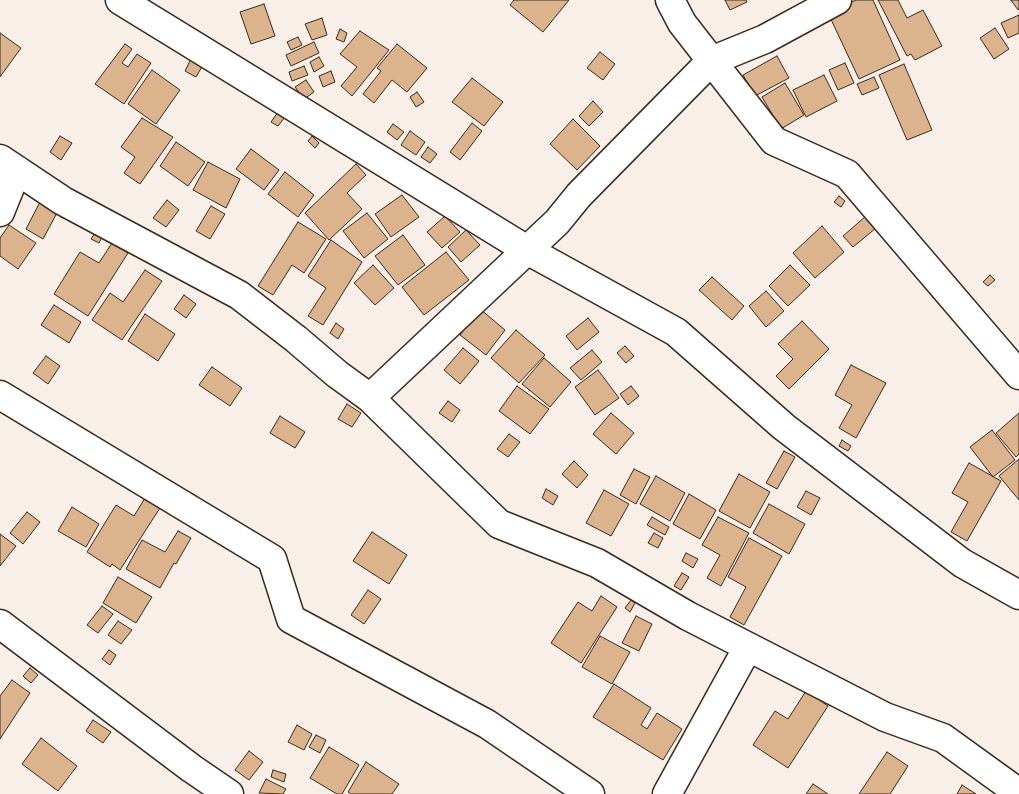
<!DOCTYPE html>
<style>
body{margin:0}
canvas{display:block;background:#f8f0e8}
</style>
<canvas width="1019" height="794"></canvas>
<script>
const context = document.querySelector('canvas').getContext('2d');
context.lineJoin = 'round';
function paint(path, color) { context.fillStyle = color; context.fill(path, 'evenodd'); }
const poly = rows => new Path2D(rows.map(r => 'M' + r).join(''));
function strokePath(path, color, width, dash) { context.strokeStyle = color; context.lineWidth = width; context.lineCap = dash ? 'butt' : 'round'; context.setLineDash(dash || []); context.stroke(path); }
const building = poly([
 [514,0,569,0,543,32,510,5,514,0],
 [725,0,746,0,747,2,730,10,725,0],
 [856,0,873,0,900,60,859,79,828,13,856,0],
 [878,0,898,0,907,18,923,10,942,46,915,60,911,54,907,56,878,0],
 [1011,0,1019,0,1019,9,1018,10,1011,0],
 [264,4,275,36,251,44,240,12,264,4],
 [1019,15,1019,33,1008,38,1001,23,1019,15],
 [322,18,327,35,312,40,305,24,322,18],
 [995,28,1009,49,994,59,980,38,995,28],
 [340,29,347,33,344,42,336,39,340,29],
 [360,31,389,50,352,96,341,86,357,67,340,54,360,31],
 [0,33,21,48,0,77,0,33],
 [298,37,302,45,291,50,287,42,298,37],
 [314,42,319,53,291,66,286,55,314,42],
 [125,44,132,49,122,63,128,67,137,54,151,63,124,104,95,84,125,44],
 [397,44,427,68,407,92,392,80,374,103,363,94,381,71,377,68,397,44],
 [600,52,615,64,603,80,587,68,600,52],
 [777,56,789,78,755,96,743,75,777,56],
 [319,57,324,66,314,72,310,62,319,57],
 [191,59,203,65,196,77,185,71,191,59],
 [845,63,854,83,838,90,829,70,845,63],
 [904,64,932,130,907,140,879,75,904,64],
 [304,66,308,75,292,81,289,72,304,66],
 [152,70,180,90,156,124,128,104,152,70],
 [331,71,335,82,323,87,319,76,331,71],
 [824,75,837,101,806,117,793,90,824,75],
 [874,77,879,88,862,95,857,84,874,77],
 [472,78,503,102,484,126,452,102,472,78],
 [306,80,314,92,304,99,295,87,306,80],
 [785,83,804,115,781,129,762,97,785,83],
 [417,92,424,102,416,107,410,97,417,92],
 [593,101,603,112,589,126,579,116,593,101],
 [278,112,285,117,278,126,271,122,278,112],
 [142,118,173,137,140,184,124,173,135,157,121,147,142,118],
 [573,119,600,146,577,170,550,144,573,119],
 [472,123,482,131,460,160,450,152,472,123],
 [393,124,404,132,397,140,387,132,393,124],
 [410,131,425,142,416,155,401,145,410,131],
 [60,136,72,143,61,160,50,152,60,136],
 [312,136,319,143,315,148,308,141,312,136],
 [176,142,205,162,188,186,160,166,176,142],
 [428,147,437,154,430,163,421,157,428,147],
 [251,149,279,170,264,190,236,169,251,149],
 [208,162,240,179,226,208,193,190,208,162],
 [356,164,366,175,347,193,362,209,329,240,305,213,356,164],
 [285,172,314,195,298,217,268,194,285,172],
 [402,195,419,217,391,237,375,214,402,195],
 [839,196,845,201,841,207,834,202,839,196],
 [167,200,179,210,166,227,153,218,167,200],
 [40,202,58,211,43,239,26,229,40,202],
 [211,206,225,214,210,239,196,231,211,206],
 [367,213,388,239,364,258,343,231,367,213],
 [445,216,460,232,442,248,427,232,445,216],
 [866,216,876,228,853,247,843,236,866,216],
 [298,222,326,239,304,273,292,265,273,295,258,286,298,222],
 [9,225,36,243,18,269,0,256,0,238,9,225],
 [822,226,844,252,815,278,793,253,822,226],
 [466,230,480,245,461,262,448,247,466,230],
 [95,233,102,237,99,243,91,239,95,233],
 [403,235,425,265,398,285,375,256,403,235],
 [331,240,362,262,323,325,308,316,326,288,308,276,331,240],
 [112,243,128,253,88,316,54,294,80,252,99,263,112,243],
 [446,252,469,280,424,315,402,287,446,252],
 [373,265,394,288,375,305,354,283,373,265],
 [790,265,810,285,788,306,769,286,790,265],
 [145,270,162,281,122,340,92,320,110,293,123,302,145,270],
 [990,275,995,280,988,286,983,282,990,275],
 [712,277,744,306,732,320,699,290,712,277],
 [766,291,784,311,766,327,749,306,766,291],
 [184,295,196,304,186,318,174,309,184,295],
 [54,305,81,322,69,343,41,325,54,305],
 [480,309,505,330,486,355,460,335,480,309],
 [145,314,175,334,158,361,128,341,145,314],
 [588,318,599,332,577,350,566,336,588,318],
 [802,321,829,349,789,389,776,376,793,359,778,344,802,321],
 [336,323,344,329,338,339,330,333,336,323],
 [516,330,545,355,519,383,491,358,516,330],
 [625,346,634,356,626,363,617,353,625,346],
 [463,348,479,361,460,384,444,370,463,348],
 [592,350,602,362,581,380,570,368,592,350],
 [46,356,60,366,48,384,33,373,46,356],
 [544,358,571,382,550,407,522,384,544,358],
 [851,365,886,383,856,438,839,428,852,405,835,395,851,365],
 [212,367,242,388,230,406,199,385,212,367],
 [598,370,619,398,595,415,575,387,598,370],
 [517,386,549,409,530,434,499,411,517,386],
 [631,386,639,396,628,405,620,394,631,386],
 [448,401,460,410,452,422,439,413,448,401],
 [347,404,361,413,352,427,338,419,347,404],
 [611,413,634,433,616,454,593,434,611,413],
 [1019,413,1019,454,1016,457,996,433,1019,413],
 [280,416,305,432,295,448,270,433,280,416],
 [992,430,1015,460,993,477,970,447,992,430],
 [509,434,520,442,508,457,497,449,509,434],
 [842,440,851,446,848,451,839,446,842,440],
 [784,451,795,457,777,489,766,483,784,451],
 [1019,459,1019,500,999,476,1019,459],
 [574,461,588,475,577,488,562,474,574,461],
 [969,463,1001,481,967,541,951,532,968,502,952,493,969,463],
 [634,469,650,477,636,504,620,495,634,469],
 [739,474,770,492,750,528,719,511,739,474],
 [656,476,685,493,670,521,640,504,656,476],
 [546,489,558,496,553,505,542,498,546,489],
 [604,490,629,504,611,536,586,523,604,490],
 [806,491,820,498,811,515,797,507,806,491],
 [689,494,716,510,700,539,673,524,689,494],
 [145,498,160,508,120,570,112,564,110,567,87,552,116,505,134,516,145,498],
 [769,504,805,524,789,554,753,533,769,504],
 [72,507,99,524,86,547,58,531,72,507],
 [27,512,40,522,23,544,10,533,27,512],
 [652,517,669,527,665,535,647,525,652,517],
 [718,517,749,533,721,586,707,578,720,555,702,545,718,517],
 [178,531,191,538,176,564,174,563,160,588,126,569,142,540,165,552,178,531],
 [372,532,407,555,389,584,353,561,372,532],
 [654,533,663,538,658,548,648,543,654,533],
 [0,534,16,546,0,566,0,534],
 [749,538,782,556,744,625,730,617,746,587,728,577,749,538],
 [686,553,698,559,693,568,682,561,686,553],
 [682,573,689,577,681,590,674,586,682,573],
 [118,577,152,597,136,623,103,603,118,577],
 [368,590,381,599,364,624,351,615,368,590],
 [601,596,617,607,581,663,551,643,578,602,592,611,601,596],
 [631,600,635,603,630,612,625,608,631,600],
 [102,606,113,614,98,633,87,625,102,606],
 [636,616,652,624,639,651,622,643,636,616],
 [118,621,132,630,121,644,108,635,118,621],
 [600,636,630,652,612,684,582,667,600,636],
 [109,650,116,655,110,665,102,659,109,650],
 [30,668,38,675,31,683,23,676,30,668],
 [12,680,30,693,0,739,0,696,12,680],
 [614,684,651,708,641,725,647,729,657,713,682,729,663,760,593,717,614,684],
 [806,691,828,706,788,768,753,745,775,711,788,719,806,691],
 [93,720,111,732,103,743,86,731,93,720],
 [297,725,312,734,304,750,288,742,297,725],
 [316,735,326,740,320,753,309,747,316,735],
 [41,738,77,766,58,791,22,764,41,738],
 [329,747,359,765,342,794,337,794,310,778,329,747],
 [249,751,263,762,249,780,235,770,249,751],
 [887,752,908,766,890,794,859,794,887,752],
 [366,762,399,784,392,794,351,794,348,792,366,762],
 [273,770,286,774,284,782,271,777,273,770],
 [266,779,286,789,283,794,259,793,266,779],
 [813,784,828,794,806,794,813,784],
 [962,785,976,794,957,794,962,785]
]);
paint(building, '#dbb38c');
strokePath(building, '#3b2a1e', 1);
const street = poly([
 [120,0,527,250,676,332,784,427,962,563,1019,595],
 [670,0,682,23,774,141,847,174,1019,375],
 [0,159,63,201,239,295,296,339,337,374,370,398,499,524,597,563,688,616,885,717,943,738,1019,793],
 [0,212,17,170],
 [0,395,272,559,291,619,487,724,590,794],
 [370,398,557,222,579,195,711,61,765,39,837,0],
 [0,624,191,768,229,794],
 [667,794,748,647]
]);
strokePath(street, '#3b2a1e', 31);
strokePath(street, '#fff', 28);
</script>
